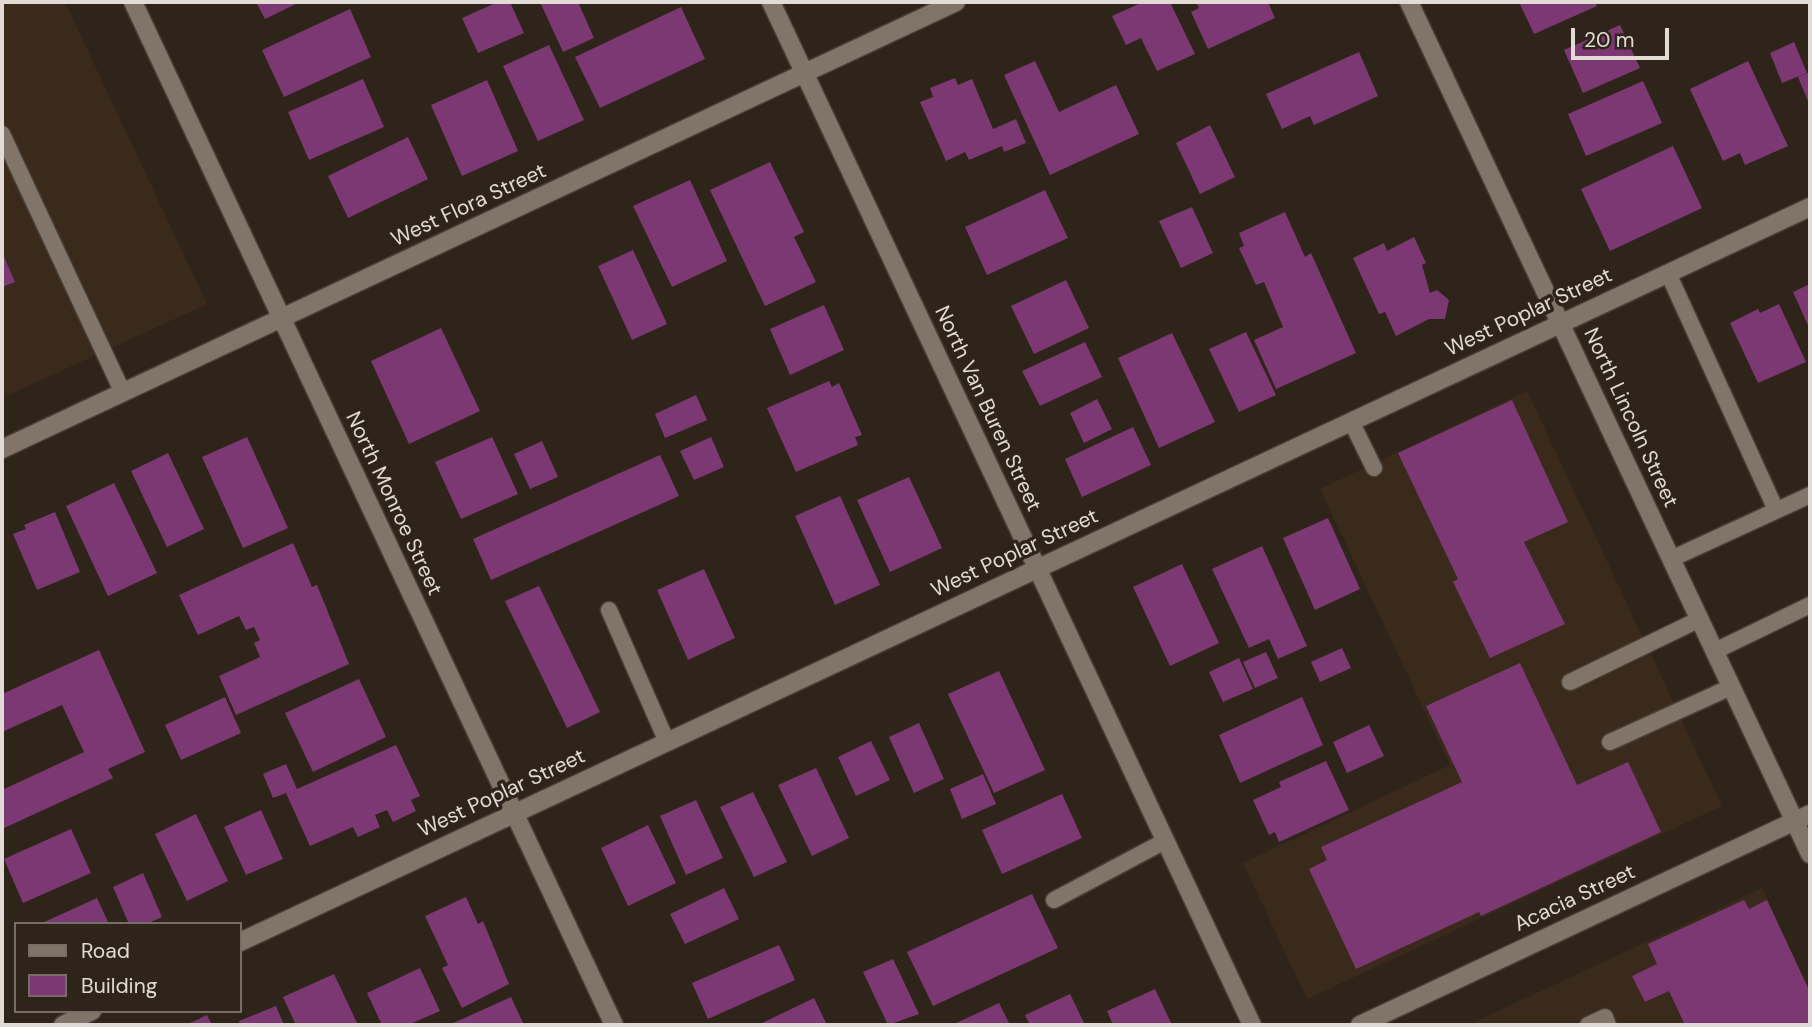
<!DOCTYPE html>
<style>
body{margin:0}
#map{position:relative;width:1812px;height:1027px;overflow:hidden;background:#2f241a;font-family:"DM Sans",sans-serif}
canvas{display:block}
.frame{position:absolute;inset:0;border:4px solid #e2dbd5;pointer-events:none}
.legend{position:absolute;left:14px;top:922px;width:228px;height:91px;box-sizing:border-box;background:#2f241a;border:2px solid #776d65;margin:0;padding:9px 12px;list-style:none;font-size:21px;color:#e2dbd5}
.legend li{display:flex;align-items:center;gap:14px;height:35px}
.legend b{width:35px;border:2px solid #776d65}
.scale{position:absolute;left:1571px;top:28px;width:98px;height:32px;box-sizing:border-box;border:4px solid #e2dbd5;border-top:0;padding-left:9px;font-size:21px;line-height:24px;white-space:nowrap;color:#e2dbd5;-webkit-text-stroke:5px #2f241a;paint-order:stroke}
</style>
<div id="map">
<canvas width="1812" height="1027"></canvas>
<div class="frame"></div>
<ul class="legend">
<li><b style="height:9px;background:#817468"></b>Road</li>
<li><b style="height:19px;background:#7c3872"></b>Building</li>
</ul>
<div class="scale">20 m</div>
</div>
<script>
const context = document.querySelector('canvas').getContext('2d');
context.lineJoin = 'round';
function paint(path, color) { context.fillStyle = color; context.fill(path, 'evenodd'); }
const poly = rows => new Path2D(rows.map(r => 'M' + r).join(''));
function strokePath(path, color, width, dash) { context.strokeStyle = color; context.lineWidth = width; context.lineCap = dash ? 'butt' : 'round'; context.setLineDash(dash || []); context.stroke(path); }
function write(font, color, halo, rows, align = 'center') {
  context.font = font + ' "DM Sans",sans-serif'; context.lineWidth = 7; context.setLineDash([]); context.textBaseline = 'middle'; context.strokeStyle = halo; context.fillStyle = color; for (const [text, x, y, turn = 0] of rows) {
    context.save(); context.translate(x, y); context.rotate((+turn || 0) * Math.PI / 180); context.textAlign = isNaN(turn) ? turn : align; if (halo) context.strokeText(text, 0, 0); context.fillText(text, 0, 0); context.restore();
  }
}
paint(poly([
 [2,2,65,2,207,304,2,398],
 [1527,391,1722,806,1307,999,1243,863,1450,765,1320,489],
 [1762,888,1810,992,1810,1025,1468,1025]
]), '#3a2a1c');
paint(poly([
 [256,2,300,2,265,19],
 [498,2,510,2,524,33,478,53,462,18],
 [540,2,578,2,594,38,563,52],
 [1143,2,1170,2,1195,54,1157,71,1141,38,1126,45,1112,16],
 [1196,2,1268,2,1275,18,1208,49,1191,12,1199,8],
 [1519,2,1595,2,1597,6,1534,34],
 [681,7,705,59,600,108,575,57],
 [350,9,371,57,284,97,262,50],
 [1620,25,1640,68,1583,93,1564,50],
 [1794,42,1807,73,1782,83,1770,53],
 [549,45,584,120,538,141,503,66],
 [1359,52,1378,96,1314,125,1310,116,1282,129,1266,94],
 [1035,61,1059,112,1116,85,1139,134,1050,175,1004,75],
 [1748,61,1788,146,1745,165,1740,153,1723,161,1690,89],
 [1810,72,1810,106,1798,77],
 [955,78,958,85,972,79,993,129,1016,119,1026,143,1004,152,1002,146,969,160,965,152,946,161,920,102,933,97,930,88],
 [363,79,384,127,309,160,288,112],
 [487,80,518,151,462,176,431,105],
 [1643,81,1662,123,1586,156,1568,114],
 [1210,125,1235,177,1200,194,1176,143],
 [408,137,428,179,348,218,328,176],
 [1673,146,1702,208,1610,251,1581,189],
 [770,162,804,232,794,237,816,282,765,306,710,190],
 [690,180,727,261,672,287,633,206],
 [1045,190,1068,238,987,275,965,227],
 [1192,207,1213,253,1181,268,1159,221],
 [1285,212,1305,257,1311,253,1356,353,1276,389,1254,340,1283,327,1264,282,1256,285,1239,248,1244,246,1239,233],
 [1414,237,1426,263,1422,265,1430,293,1437,290,1449,300,1445,319,1429,319,1396,336,1385,312,1379,314,1353,258,1384,243,1387,251],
 [633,250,667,324,632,340,598,266],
 [2,252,15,282,2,287],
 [1066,280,1089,328,1034,354,1011,306],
 [1810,284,1810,330,1793,292],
 [1779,304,1806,362,1758,383,1730,323,1758,309,1760,313],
 [824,305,844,350,790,375,770,329],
 [441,328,480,411,409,444,371,361],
 [1246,332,1276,395,1239,412,1209,349],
 [1172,333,1215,422,1159,448,1118,358],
 [1085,342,1102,377,1040,406,1022,371],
 [829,381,832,387,839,383,862,435,855,437,858,445,796,472,767,408],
 [696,395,707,420,665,438,655,414],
 [1097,399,1112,429,1084,443,1070,413],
 [1512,400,1568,522,1524,542,1565,624,1490,658,1453,582,1458,579,1398,453],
 [1133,427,1151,465,1082,497,1065,459],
 [247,437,288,528,243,548,202,457],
 [492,437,518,494,461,519,435,462],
 [711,437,724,467,694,480,680,451],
 [542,441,558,477,530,489,514,454],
 [168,453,204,529,167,547,131,471],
 [660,455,679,496,491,580,473,539],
 [909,477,942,548,890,572,857,500],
 [114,483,157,573,108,596,66,506],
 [840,496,880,585,835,605,795,516],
 [55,512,80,572,37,590,13,534,26,529,24,525],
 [1328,518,1360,589,1315,610,1283,538],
 [293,543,312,587,317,585,349,664,236,715,219,676,260,657,254,643,260,640,254,627,246,630,239,616,198,635,179,595],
 [1262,546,1307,646,1278,659,1269,639,1249,648,1212,569],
 [1182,564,1219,643,1170,666,1133,587],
 [704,569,735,638,688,660,657,590],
 [539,586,600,712,567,728,505,601],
 [1342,648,1351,668,1320,682,1311,662],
 [99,650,145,752,108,769,113,778,2,829,2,790,84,752,62,705,2,732,2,694],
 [1266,652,1278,678,1255,688,1243,662],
 [1239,658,1253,689,1223,702,1209,672],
 [1520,663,1577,785,1628,762,1661,832,1481,916,1479,912,1356,969,1309,869,1327,860,1321,847,1462,782,1426,706],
 [999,671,1045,770,994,793,948,694],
 [359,679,386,737,313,772,285,713],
 [225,697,241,733,181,760,165,725],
 [1302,697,1323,745,1240,783,1219,735],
 [919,723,944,779,914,793,889,737],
 [1369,725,1384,756,1347,773,1333,742],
 [871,741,890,780,856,796,838,757],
 [396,745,420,796,411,800,416,811,393,822,387,810,375,815,380,827,358,837,353,827,310,846,286,793,273,798,263,774,286,764,297,789],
 [1326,761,1349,810,1279,842,1275,832,1269,835,1253,800,1281,787,1279,782],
 [816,768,849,838,812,856,778,785],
 [983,774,996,804,962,819,950,789],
 [753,792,787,862,754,877,720,807],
 [1062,794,1082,838,1002,874,982,830],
 [696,800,723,858,686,875,660,816],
 [261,810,283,859,246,875,224,827],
 [196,814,228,881,187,901,155,834],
 [648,825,676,883,628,906,601,848],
 [71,829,91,873,23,903,4,859],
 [143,873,162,917,146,924,129,924,113,887],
 [724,888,739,919,685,944,670,914],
 [1032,894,1058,948,933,1006,907,952],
 [466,897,478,924,483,921,509,984,462,1008,442,968,448,965,425,916],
 [97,898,109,924,40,924],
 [1744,900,1749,909,1767,900,1810,992,1810,1025,1685,1025,1669,991,1645,1002,1632,976,1657,964,1648,944],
 [779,945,795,980,708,1019,692,983],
 [893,959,919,1014,888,1025,863,972],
 [420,968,440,1011,408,1025,382,1025,367,993],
 [334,974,358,1025,296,1025,283,997],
 [1155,989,1172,1025,1113,1025,1107,1011],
 [1070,994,1085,1025,1030,1025,1025,1015],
 [511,997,524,1025,449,1025],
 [814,998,827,1025,758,1025],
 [999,1003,1010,1025,952,1025],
 [276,1006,284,1025,240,1025,239,1021],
 [207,1015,212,1025,186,1025]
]), '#7c3872');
const lane = poly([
 [2,134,123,393],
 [1668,273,1776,510],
 [1351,421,1374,468],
 [1671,559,1810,495],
 [609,610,667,742],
 [1715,651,1810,605],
 [1570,682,1700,619],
 [1610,742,1731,687],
 [1054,900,1165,841],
 [1588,1025,1605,1017,1608,1025]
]);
const street = poly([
 [133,2,614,1025],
 [771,2,1252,1025],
 [1409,2,1810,854],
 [2,449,956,2],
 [240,942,1810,207],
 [63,1025,92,1011],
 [1360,1025,1810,814]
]);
strokePath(lane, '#483e37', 19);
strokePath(street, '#483e37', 21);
strokePath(lane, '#817468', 16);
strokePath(street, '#817468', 18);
write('21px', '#e2dbd5', '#2f241a', [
 ["West Flora Street",469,206,-25],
 ["West Poplar Street",1529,313,-25],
 ["North Van Buren Street",987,409,65],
 ["North Lincoln Street",1630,418,65],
 ["North Monroe Street",393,504,65],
 ["West Poplar Street",1015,554,-25],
 ["West Poplar Street",502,794,-25],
 ["Acacia Street",1575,899,-25]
]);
</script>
